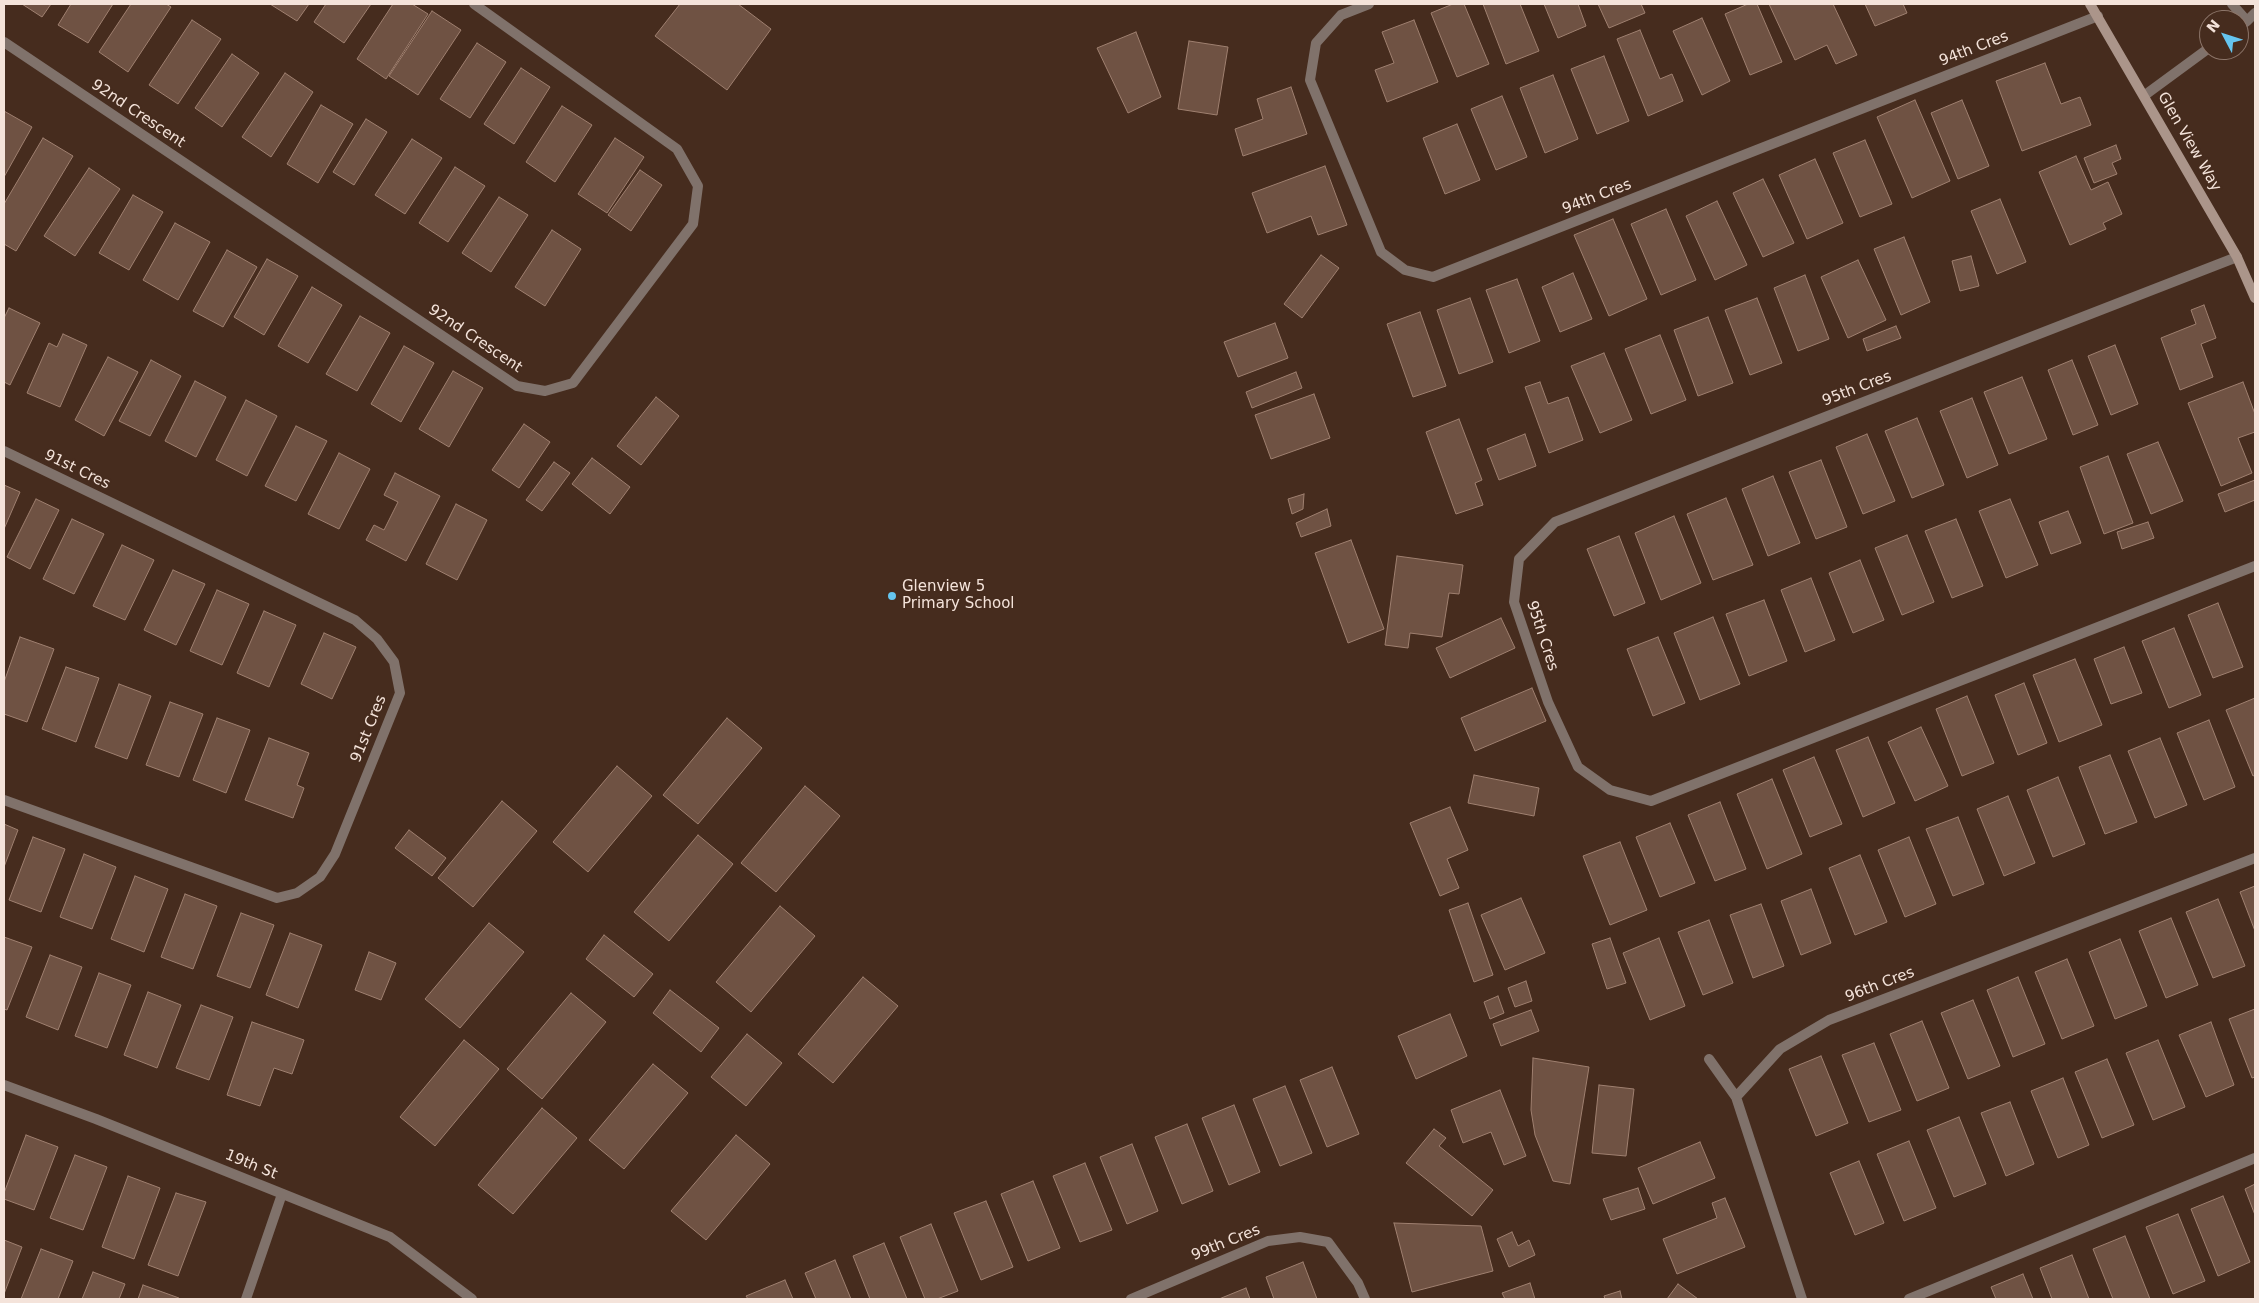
<!DOCTYPE html>
<style>
body{margin:0}
#map{position:relative;width:2259px;height:1303px;overflow:hidden;background:#462c1e;font-family:"DejaVu Sans",sans-serif}
canvas{display:block}
.frame{position:absolute;inset:0;border:5px solid #f4e3da;pointer-events:none}
.north{position:absolute;left:2199px;top:10px;width:50px;height:50px;box-sizing:border-box;background:#462c1e;border:1px solid #8c7569;border-radius:50%;rotate:310deg;font-size:14px;font-weight:700;line-height:20px;text-align:center;color:#f4e3da}
.north::after{content:'';display:block;margin:auto;width:18px;height:22px;background:#65c5ef;clip-path:polygon(50% 0,100% 100%,50% 72%,0 100%)}
</style>
<div id="map">
<canvas width="2259" height="1303"></canvas>
<div class="frame"></div>
<div class="north">N</div>
</div>
<script>
const context = document.querySelector('canvas').getContext('2d');
context.lineJoin = 'round';
function paint(path, color) { context.fillStyle = color; context.fill(path, 'evenodd'); }
const poly = rows => new Path2D(rows.map(r => 'M' + r).join(''));
function strokePath(path, color, width, dash) { context.strokeStyle = color; context.lineWidth = width; context.lineCap = dash ? 'butt' : 'round'; context.setLineDash(dash || []); context.stroke(path); }
function write(font, color, halo, rows, align = 'center') {
  context.font = font + ' "DejaVu Sans",sans-serif'; context.lineWidth = 4; context.setLineDash([]); context.textBaseline = 'middle'; context.strokeStyle = halo; context.fillStyle = color; for (const [text, x, y, turn = 0] of rows) {
    context.save(); context.translate(x, y); context.rotate((+turn || 0) * Math.PI / 180); context.textAlign = isNaN(turn) ? turn : align; if (halo) context.strokeText(text, 0, 0); context.fillText(text, 0, 0); context.restore();
  }
}
const building = poly([
 [22,4,51,4,42,17,22,4],
 [71,4,113,4,88,43,58,25,71,4],
 [131,4,166,4,171,7,128,72,99,52,131,4],
 [270,4,309,4,297,21,270,4],
 [326,4,371,4,344,43,314,22,326,4],
 [393,4,412,4,428,14,386,79,357,59,393,4],
 [680,4,738,4,771,29,727,90,655,36,680,4],
 [1453,4,1464,4,1489,64,1457,77,1431,13,1453,4],
 [1483,4,1520,4,1539,51,1506,64,1483,4],
 [1544,4,1578,4,1586,26,1558,38,1544,4],
 [1598,4,1641,4,1645,13,1609,28,1598,4],
 [1748,4,1757,4,1782,62,1750,75,1725,14,1748,4],
 [1769,4,1833,4,1857,55,1836,64,1827,45,1795,60,1769,4],
 [1865,4,1903,4,1907,13,1875,26,1865,4],
 [432,11,461,30,418,95,389,76,432,11],
 [1702,18,1730,81,1702,95,1673,31,1702,18],
 [192,20,221,39,178,104,149,85,192,20],
 [1414,20,1438,82,1387,102,1375,70,1394,63,1382,32,1414,20],
 [1640,30,1660,79,1672,74,1683,101,1648,116,1617,39,1640,30],
 [1136,32,1161,97,1128,113,1097,48,1136,32],
 [1189,41,1228,47,1217,115,1178,109,1189,41],
 [477,43,506,62,470,118,440,99,477,43],
 [232,54,259,73,222,127,195,108,232,54],
 [1604,56,1629,121,1597,134,1571,69,1604,56],
 [2045,63,2061,104,2080,97,2091,125,2022,151,1996,81,2045,63],
 [521,68,550,87,514,144,484,124,521,68],
 [285,73,313,92,271,157,242,137,285,73],
 [1553,75,1578,139,1545,153,1520,88,1553,75],
 [1291,87,1307,134,1243,156,1235,129,1263,119,1257,99,1291,87],
 [1502,96,1527,157,1496,170,1471,109,1502,96],
 [1915,100,1950,181,1912,198,1877,117,1915,100],
 [1962,100,1989,166,1958,179,1931,113,1962,100],
 [321,105,353,124,318,183,287,164,321,105],
 [562,106,592,125,555,182,526,162,562,106],
 [4,111,32,127,4,177,4,111],
 [366,119,387,132,354,185,333,172,366,119],
 [1457,124,1480,180,1445,194,1423,138,1457,124],
 [43,138,73,156,16,251,4,244,4,204,43,138],
 [615,138,644,157,607,213,578,194,615,138],
 [412,139,442,158,405,214,375,195,412,139],
 [1865,140,1892,204,1860,217,1833,153,1865,140],
 [2116,145,2121,159,2112,163,2117,174,2094,183,2084,158,2116,145],
 [2076,156,2091,190,2108,182,2122,214,2103,223,2106,229,2070,245,2039,172,2076,156],
 [1815,159,1843,223,1807,239,1779,175,1815,159],
 [1325,166,1347,225,1318,235,1311,216,1267,233,1252,193,1325,166],
 [455,167,485,186,448,242,419,223,455,167],
 [89,168,120,189,75,256,44,236,89,168],
 [640,170,662,185,631,231,608,215,640,170],
 [1763,179,1794,243,1763,257,1733,193,1763,179],
 [133,195,163,212,129,270,99,253,133,195],
 [499,197,528,215,491,272,462,253,499,197],
 [2000,199,2026,262,1997,274,1971,211,2000,199],
 [1717,201,1747,265,1715,280,1686,216,1717,201],
 [1666,209,1696,280,1661,295,1631,224,1666,209],
 [1613,219,1647,299,1609,316,1574,235,1613,219],
 [175,223,210,242,178,300,143,280,175,223],
 [552,230,581,249,545,306,515,287,552,230],
 [1904,237,1930,302,1901,315,1874,249,1904,237],
 [227,250,257,267,223,327,193,311,227,250],
 [1321,255,1339,268,1302,318,1284,304,1321,255],
 [1971,256,1979,286,1960,291,1952,261,1971,256],
 [267,259,298,276,264,335,234,317,267,259],
 [1858,260,1886,320,1848,338,1821,277,1858,260],
 [1573,273,1592,319,1560,332,1542,287,1573,273],
 [1805,275,1829,339,1798,351,1774,288,1805,275],
 [1517,279,1540,341,1509,353,1486,290,1517,279],
 [312,287,342,305,308,363,278,346,312,287],
 [1470,298,1493,362,1459,374,1437,310,1470,298],
 [1757,298,1782,363,1750,375,1725,310,1757,298],
 [2204,305,2216,338,2201,344,2213,377,2180,390,2161,338,2196,324,2191,310,2204,305],
 [9,308,40,323,10,385,4,382,4,318,9,308],
 [1420,312,1446,386,1413,397,1387,324,1420,312],
 [360,316,390,333,357,391,326,374,360,316],
 [1708,317,1733,383,1698,396,1674,330,1708,317],
 [1275,323,1288,358,1238,377,1224,342,1275,323],
 [1896,326,1901,338,1867,351,1863,339,1896,326],
 [63,334,87,345,60,407,27,393,49,343,57,347,63,334],
 [1660,335,1686,400,1651,414,1625,349,1660,335],
 [2115,345,2138,404,2111,415,2088,356,2115,345],
 [404,346,434,363,401,422,371,404,404,346],
 [1604,353,1632,420,1600,433,1571,366,1604,353],
 [108,357,138,372,104,436,75,420,108,357],
 [151,360,181,376,150,436,119,421,151,360],
 [2072,360,2098,425,2073,435,2048,370,2072,360],
 [453,371,483,388,449,447,419,429,453,371],
 [1296,372,1302,388,1252,408,1246,392,1296,372],
 [2022,377,2047,439,2009,454,1984,392,2022,377],
 [195,381,226,397,196,457,165,441,195,381],
 [1540,382,1548,404,1568,397,1583,440,1549,453,1525,387,1540,382],
 [2243,382,2255,414,2255,432,2238,438,2252,473,2221,486,2188,403,2243,382],
 [1314,394,1330,438,1271,459,1255,415,1314,394],
 [656,397,679,416,641,465,617,446,656,397],
 [1972,398,1998,465,1967,478,1940,411,1972,398],
 [246,400,277,416,247,476,216,460,246,400],
 [1917,418,1944,485,1912,498,1885,431,1917,418],
 [1459,419,1482,480,1475,483,1483,505,1456,514,1426,432,1459,419],
 [524,424,550,442,519,488,492,470,524,424],
 [296,426,327,441,296,501,265,486,296,426],
 [1525,434,1536,466,1499,480,1487,449,1525,434],
 [1867,434,1895,501,1863,514,1836,447,1867,434],
 [2158,442,2183,501,2151,514,2127,454,2158,442],
 [339,453,370,469,339,529,308,514,339,453],
 [2108,456,2133,523,2104,534,2080,467,2108,456],
 [592,458,630,487,610,514,572,484,592,458],
 [1821,460,1847,527,1816,539,1789,472,1821,460],
 [554,462,570,473,542,511,526,500,554,462],
 [395,473,440,496,406,561,366,540,374,525,384,530,398,502,384,495,395,473],
 [1773,476,1800,543,1768,556,1742,489,1773,476],
 [2255,480,2255,500,2225,512,2218,494,2255,480],
 [4,485,20,492,4,529,4,485],
 [1304,494,1303,509,1292,514,1288,499,1304,494],
 [1726,498,1753,565,1713,580,1687,514,1726,498],
 [36,499,59,510,30,569,7,557,36,499],
 [2010,499,2038,565,2006,578,1979,511,2010,499],
 [456,504,487,520,457,580,426,564,456,504],
 [1327,509,1331,526,1301,537,1296,523,1327,509],
 [2068,511,2081,543,2051,554,2039,522,2068,511],
 [1674,516,1701,583,1661,600,1635,533,1674,516],
 [72,519,104,534,74,594,43,579,72,519],
 [1956,519,1983,586,1952,598,1925,531,1956,519],
 [2148,522,2154,538,2122,549,2117,532,2148,522],
 [1907,535,1934,602,1902,615,1875,548,1907,535],
 [1619,536,1645,603,1614,616,1587,549,1619,536],
 [1351,540,1384,629,1348,643,1315,553,1351,540],
 [122,545,154,560,125,620,93,606,122,545],
 [1397,556,1463,565,1459,594,1449,593,1442,637,1410,633,1408,648,1385,645,1397,556],
 [1860,560,1884,620,1853,633,1829,573,1860,560],
 [173,570,205,584,176,645,144,630,173,570],
 [1811,578,1835,640,1805,652,1781,590,1811,578],
 [217,590,249,604,222,665,190,651,217,590],
 [1764,600,1787,661,1749,676,1726,614,1764,600],
 [2218,603,2243,667,2213,678,2188,615,2218,603],
 [264,611,296,625,269,687,237,673,264,611],
 [1713,617,1740,684,1700,700,1674,633,1713,617],
 [1501,618,1515,648,1450,678,1436,648,1501,618],
 [2174,628,2201,695,2169,708,2142,641,2174,628],
 [324,633,356,647,332,699,301,684,324,633],
 [20,637,54,649,27,722,4,714,4,682,20,637],
 [1658,637,1685,703,1653,716,1627,649,1658,637],
 [2124,647,2142,693,2111,704,2094,659,2124,647],
 [2075,659,2102,725,2059,742,2033,675,2075,659],
 [66,667,99,678,76,742,42,729,66,667],
 [2024,683,2047,743,2018,755,1995,695,2024,683],
 [119,684,151,696,127,759,95,747,119,684],
 [1532,688,1546,721,1475,751,1461,718,1532,688],
 [1967,696,1994,763,1962,776,1936,709,1967,696],
 [2255,698,2255,775,2253,776,2226,710,2255,698],
 [170,702,203,714,179,777,146,765,170,702],
 [217,718,250,730,226,793,193,780,217,718],
 [727,718,762,748,698,824,663,795,727,718],
 [2209,720,2235,787,2204,800,2177,733,2209,720],
 [1921,727,1948,786,1915,801,1888,742,1921,727],
 [1868,737,1895,803,1863,817,1836,750,1868,737],
 [269,738,309,753,297,785,304,788,293,818,245,800,269,738],
 [2160,738,2187,805,2155,818,2128,751,2160,738],
 [2110,755,2137,822,2105,834,2079,767,2110,755],
 [1814,757,1842,824,1810,837,1783,770,1814,757],
 [617,766,652,796,588,872,553,842,617,766],
 [1474,775,1539,788,1534,816,1468,803,1474,775],
 [2058,777,2085,844,2053,857,2027,790,2058,777],
 [1772,779,1802,854,1767,869,1737,794,1772,779],
 [805,786,840,816,776,892,741,863,805,786],
 [2008,796,2035,863,2004,876,1977,809,2008,796],
 [502,801,537,831,473,907,438,878,502,801],
 [1720,802,1746,869,1715,881,1688,815,1720,802],
 [1450,807,1468,850,1447,859,1459,888,1440,896,1410,823,1450,807],
 [1958,817,1984,884,1953,896,1926,829,1958,817],
 [1670,823,1695,883,1660,897,1636,837,1670,823],
 [4,824,18,830,4,867,4,824],
 [409,830,446,858,432,876,395,848,409,830],
 [698,835,733,864,669,941,634,912,698,835],
 [33,837,65,849,41,912,9,900,33,837],
 [1909,837,1936,904,1905,917,1878,850,1909,837],
 [1620,842,1647,910,1610,925,1583,856,1620,842],
 [84,854,116,867,92,929,60,917,84,854],
 [1860,855,1887,922,1855,935,1829,868,1860,855],
 [135,876,168,889,144,952,111,939,135,876],
 [2255,886,2255,931,2240,892,2255,886],
 [1811,889,1831,943,1801,955,1781,901,1811,889],
 [185,894,217,906,193,969,161,957,185,894],
 [1521,898,1545,953,1505,970,1481,915,1521,898],
 [2218,899,2245,966,2213,978,2186,912,2218,899],
 [1468,903,1493,975,1474,982,1449,910,1468,903],
 [1761,904,1784,966,1753,978,1730,915,1761,904],
 [780,906,815,936,751,1012,716,982,780,906],
 [241,913,274,925,250,988,217,976,241,913],
 [2171,918,2198,985,2166,998,2139,931,2171,918],
 [1709,920,1733,983,1703,995,1678,932,1709,920],
 [489,923,524,952,460,1028,425,999,489,923],
 [290,933,322,945,298,1008,266,995,290,933],
 [604,935,653,974,634,997,586,959,604,935],
 [4,937,32,947,7,1010,4,1009,4,937],
 [1610,938,1626,983,1607,989,1592,944,1610,938],
 [1659,938,1685,1006,1650,1020,1623,953,1659,938],
 [2120,939,2147,1006,2115,1019,2089,952,2120,939],
 [369,952,396,963,381,1000,355,990,369,952],
 [50,955,82,967,58,1030,26,1017,50,955],
 [2067,959,2094,1026,2062,1039,2035,972,2067,959],
 [99,973,131,985,107,1048,75,1036,99,973],
 [863,977,898,1006,833,1083,798,1054,863,977],
 [2018,977,2045,1044,2013,1057,1987,990,2018,977],
 [1526,981,1532,1001,1515,1007,1508,988,1526,981],
 [670,990,719,1028,701,1052,653,1013,670,990],
 [148,992,181,1005,157,1068,124,1055,148,992],
 [571,993,606,1022,542,1099,507,1069,571,993],
 [1498,996,1504,1013,1490,1019,1484,1002,1498,996],
 [1973,1000,2000,1066,1968,1079,1941,1013,1973,1000],
 [201,1005,233,1017,209,1080,176,1068,201,1005],
 [2255,1009,2255,1077,2252,1078,2229,1019,2255,1009],
 [1531,1010,1539,1031,1501,1046,1493,1024,1531,1010],
 [1450,1014,1467,1056,1416,1079,1398,1036,1450,1014],
 [1922,1021,1949,1088,1917,1101,1890,1034,1922,1021],
 [252,1022,304,1040,292,1074,274,1068,260,1106,227,1095,252,1022],
 [2211,1022,2234,1085,2206,1097,2179,1035,2211,1022],
 [747,1034,782,1063,746,1106,711,1077,747,1034],
 [464,1040,499,1069,435,1146,400,1117,464,1040],
 [2158,1040,2185,1107,2153,1120,2126,1053,2158,1040],
 [1874,1043,1901,1110,1869,1122,1842,1055,1874,1043],
 [1821,1056,1848,1123,1816,1136,1789,1069,1821,1056],
 [1533,1058,1589,1067,1570,1184,1553,1181,1535,1135,1531,1110,1533,1058],
 [2107,1059,2134,1125,2102,1138,2075,1072,2107,1059],
 [653,1064,688,1093,624,1169,589,1140,653,1064],
 [1332,1067,1359,1134,1327,1147,1300,1080,1332,1067],
 [2063,1078,2089,1145,2058,1158,2031,1091,2063,1078],
 [1599,1085,1634,1089,1626,1156,1592,1153,1599,1085],
 [1285,1086,1312,1153,1280,1166,1253,1099,1285,1086],
 [1500,1090,1526,1156,1504,1165,1491,1132,1463,1143,1451,1110,1500,1090],
 [2010,1102,2034,1164,2006,1176,1981,1113,2010,1102],
 [1234,1105,1260,1172,1229,1185,1202,1118,1234,1105],
 [542,1108,577,1138,513,1214,478,1185,542,1108],
 [1959,1117,1986,1184,1954,1197,1927,1130,1959,1117],
 [1187,1124,1213,1191,1182,1204,1155,1137,1187,1124],
 [1434,1129,1446,1138,1439,1146,1493,1190,1472,1216,1406,1163,1434,1129],
 [26,1135,58,1147,34,1210,4,1199,4,1193,26,1135],
 [736,1135,770,1164,706,1240,671,1211,736,1135],
 [1909,1141,1936,1208,1904,1221,1877,1154,1909,1141],
 [1700,1142,1715,1178,1653,1204,1638,1168,1700,1142],
 [1132,1144,1158,1211,1127,1224,1100,1157,1132,1144],
 [75,1155,107,1167,83,1230,50,1218,75,1155],
 [1859,1161,1884,1223,1855,1235,1830,1173,1859,1161],
 [1085,1163,1112,1230,1080,1242,1053,1176,1085,1163],
 [128,1176,160,1188,134,1259,102,1247,128,1176],
 [1033,1181,1060,1248,1028,1261,1001,1194,1033,1181],
 [2255,1184,2255,1215,2245,1189,2255,1184],
 [1638,1188,1645,1209,1611,1220,1603,1199,1638,1188],
 [176,1193,206,1202,178,1276,148,1265,176,1193],
 [2223,1196,2250,1262,2218,1276,2191,1209,2223,1196],
 [1725,1198,1745,1247,1677,1274,1663,1239,1717,1218,1712,1203,1725,1198],
 [986,1201,1013,1267,981,1280,954,1213,986,1201],
 [2178,1214,2205,1281,2173,1294,2146,1227,2178,1214],
 [1394,1223,1481,1226,1493,1271,1412,1292,1394,1223],
 [931,1224,958,1291,937,1299,925,1299,900,1237,931,1224],
 [1512,1232,1518,1246,1529,1240,1535,1255,1509,1267,1497,1239,1512,1232],
 [2125,1236,2150,1299,2113,1299,2093,1249,2125,1236],
 [4,1240,22,1247,4,1294,4,1240],
 [884,1243,907,1299,870,1299,853,1256,884,1243],
 [41,1249,73,1261,58,1299,21,1299,41,1249],
 [2072,1255,2089,1299,2052,1299,2040,1268,2072,1255],
 [835,1260,851,1299,816,1299,805,1273,835,1260],
 [1303,1262,1317,1299,1274,1299,1266,1277,1303,1262],
 [93,1272,125,1284,119,1299,82,1299,93,1272],
 [2023,1274,2033,1299,1996,1299,1991,1287,2023,1274],
 [785,1280,793,1299,748,1299,746,1296,785,1280],
 [1530,1283,1535,1299,1505,1299,1502,1293,1530,1283],
 [1678,1284,1698,1299,1667,1299,1678,1284],
 [143,1285,179,1298,179,1299,138,1299,143,1285],
 [1246,1288,1250,1299,1219,1299,1246,1288],
 [1620,1291,1622,1299,1605,1299,1604,1296,1620,1291]
]);
paint(building, '#6f5243');
strokePath(building, '#9f8070', 1);
strokePath(poly([
 [246,1299,282,1194]
]), '#80726b', 10);
strokePath(poly([
 [1369,4,1341,15,1316,43,1310,80,1381,252,1405,270,1433,277,2098,16],
 [2232,4,2247,21,2239,27],
 [2247,21,2255,13],
 [4,42,517,386,545,391,573,383,693,224,698,186,677,149,474,4],
 [2145,95,2209,48],
 [2237,257,1555,522,1519,559,1514,602,1548,702,1578,767,1610,790,1651,801,2255,566],
 [4,451,355,620,377,639,394,662,400,693,335,854,320,877,297,893,277,898,4,800],
 [1709,1059,1736,1097],
 [4,1085,96,1119,390,1237,472,1299],
 [1131,1299,1268,1241,1300,1237,1328,1242,1358,1283,1365,1299],
 [1802,1299,1736,1097,1780,1049,1829,1020,2255,858],
 [1909,1299,2255,1158]
]), '#80726b', 10);
strokePath(poly([
 [2090,4,2237,257,2255,298]
]), '#ab958a', 10);
for (const [x, y, r, color] of [
 [892,596,5,"#65c5ef"]
]) { const dot = new Path2D(); dot.arc(x, y, r, 0, 2 * Math.PI); context.fillStyle = color; context.fill(dot); strokePath(dot, '#462c1e', 2); }
write('15px', '#f4e3da', '#462c1e', [
 ["94th Cres",1974,49,-21],
 ["92nd Crescent",138,114,34],
 ["Glen View Way",2189,142,60],
 ["94th Cres",1597,197,-21],
 ["92nd Crescent",475,339,34],
 ["95th Cres",1857,389,-21],
 ["91st Cres",77,470,26],
 ["95th Cres",1542,636,72],
 ["91st Cres",369,729,-68],
 ["96th Cres",1880,985,-21],
 ["19th St",251,1165,22],
 ["99th Cres",1226,1243,-22]
]);
write('15px', '#f4e3da', '#462c1e', [
 ["Glenview 5",902,587],
 ["Primary School",902,604]
], 'left');
</script>
